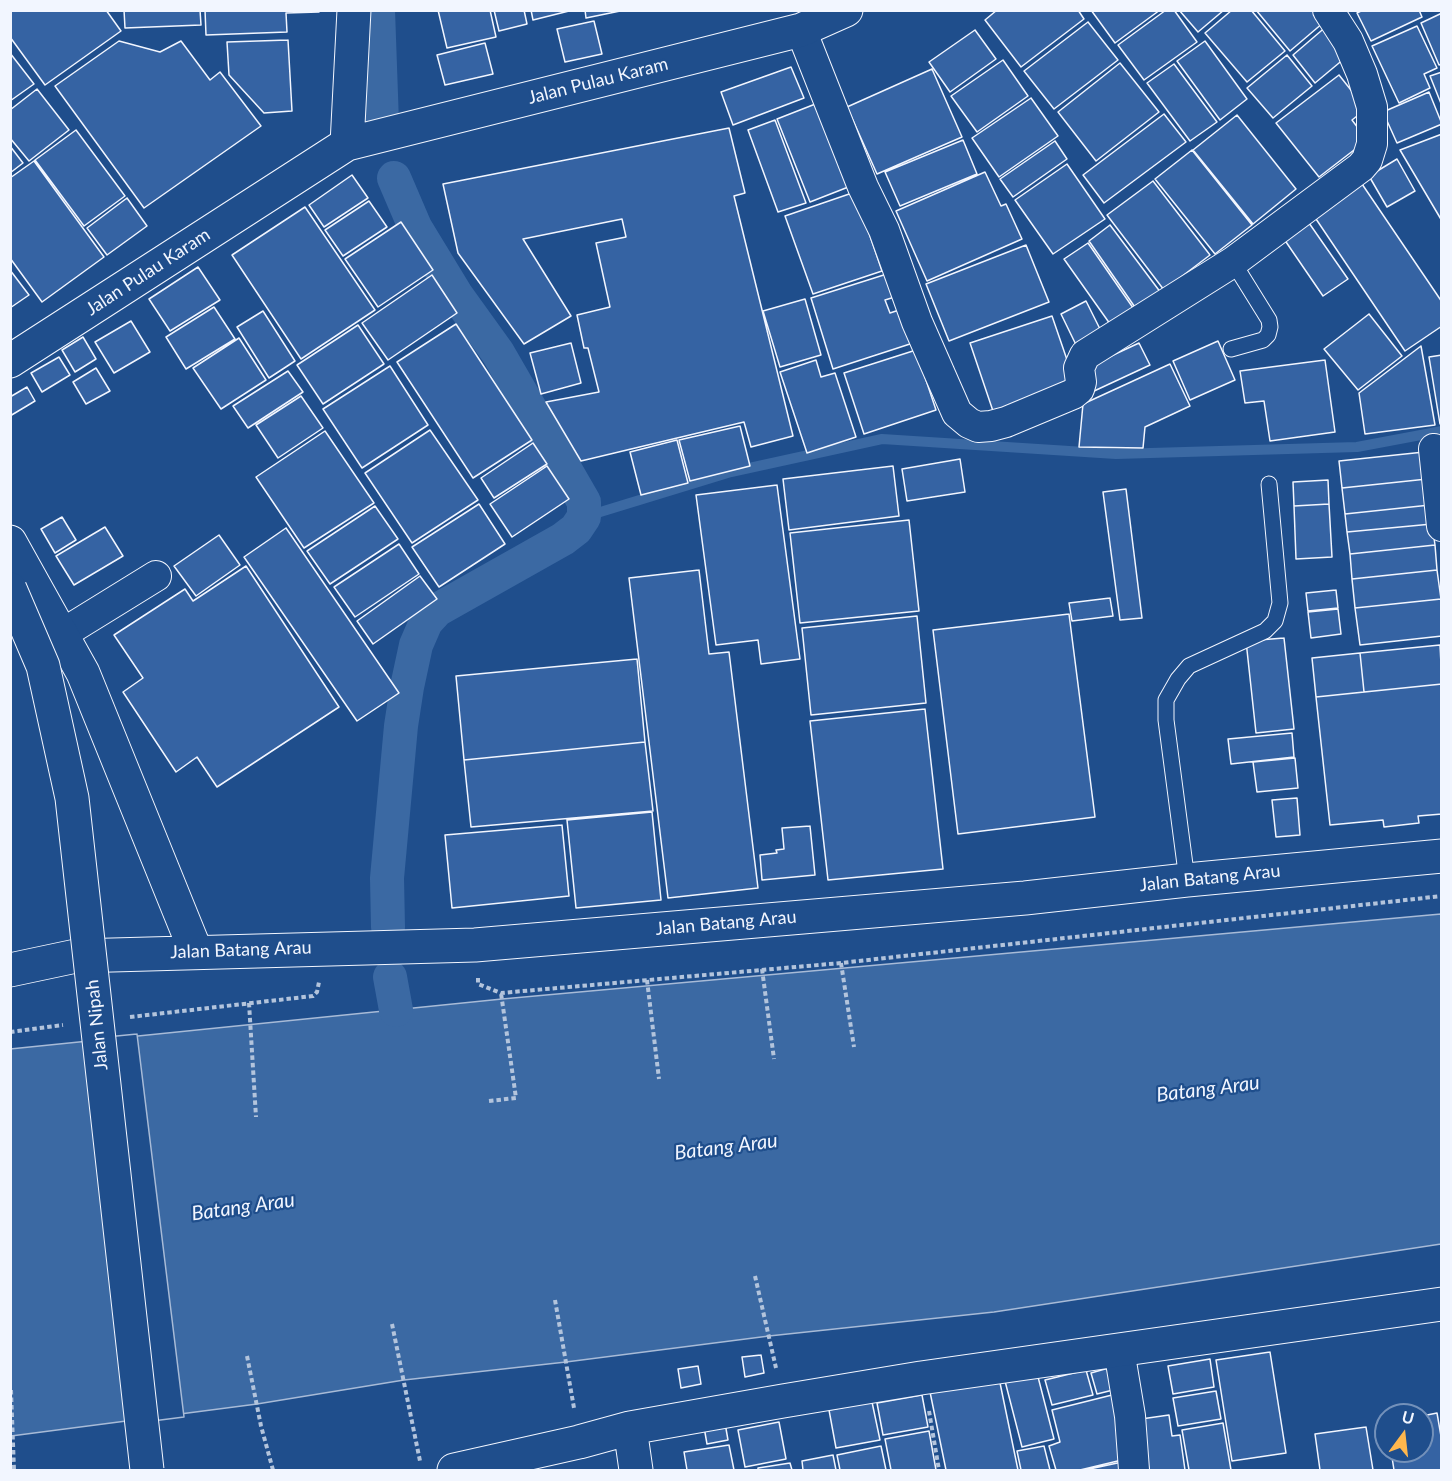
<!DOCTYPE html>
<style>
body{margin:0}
#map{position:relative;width:1452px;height:1481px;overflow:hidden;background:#1f4e8c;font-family:Lato,sans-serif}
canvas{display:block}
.frame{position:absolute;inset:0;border:12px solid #f2f6ff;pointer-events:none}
.north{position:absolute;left:1374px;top:1403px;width:60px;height:60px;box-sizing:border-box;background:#1f4e8c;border:2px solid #7391ba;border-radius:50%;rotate:15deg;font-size:16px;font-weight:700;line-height:24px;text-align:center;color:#f2f6ff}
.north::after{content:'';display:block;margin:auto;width:21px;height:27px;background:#ffb74d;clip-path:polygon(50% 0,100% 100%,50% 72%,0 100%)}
</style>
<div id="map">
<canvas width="1452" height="1481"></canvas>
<div class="frame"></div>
<div class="north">U</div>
</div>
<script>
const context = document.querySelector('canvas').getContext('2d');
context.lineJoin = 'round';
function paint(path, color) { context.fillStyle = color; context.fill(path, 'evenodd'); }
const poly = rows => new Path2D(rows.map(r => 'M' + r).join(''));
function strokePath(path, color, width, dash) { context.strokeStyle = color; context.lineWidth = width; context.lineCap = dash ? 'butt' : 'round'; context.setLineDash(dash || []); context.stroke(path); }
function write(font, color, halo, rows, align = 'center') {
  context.font = font + ' Lato,sans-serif'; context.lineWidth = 4.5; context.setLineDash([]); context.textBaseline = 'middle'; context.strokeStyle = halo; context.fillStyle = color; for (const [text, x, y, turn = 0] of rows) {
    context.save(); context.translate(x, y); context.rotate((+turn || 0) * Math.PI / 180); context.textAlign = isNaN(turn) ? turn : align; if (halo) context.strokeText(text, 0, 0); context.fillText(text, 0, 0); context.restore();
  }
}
const water = poly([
 [1441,914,1441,1244,994,1312,769,1336,566,1362,404,1380,257,1404,11,1436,10,1049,502,999,1441,914]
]);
paint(water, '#3b69a3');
strokePath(water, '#a8bbd7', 1.5);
const pier = poly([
 [137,1034,184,1417,129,1424,86,1039,137,1034]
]);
paint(pier, '#1f4e8c');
strokePath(pier, '#a8bbd7', 1.5);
strokePath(poly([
 [584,517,731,472,882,439,1116,454,1357,447,1442,431]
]), '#3b69a3', 10);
strokePath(poly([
 [378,10,382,123],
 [388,927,387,878,401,726,407,687,416,645,426,622,437,610,563,539,576,529,584,517,584,502,498,353,457,296,415,227,394,178],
 [390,977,396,1010]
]), '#3b69a3', 34);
const building = poly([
 [10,10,106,10,121,31,45,85,10,37,10,10],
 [124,10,200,10,201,25,125,28,124,10],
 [205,10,319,10,319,12,286,13,287,32,206,35,205,10],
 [438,10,490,10,496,37,447,48,438,10],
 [494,10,524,10,527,24,499,31,494,10],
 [531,10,573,10,533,20,531,10],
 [585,10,625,10,586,18,585,10],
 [997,10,1078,10,1084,19,1021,67,985,20,997,10],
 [1091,10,1160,10,1115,43,1091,10],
 [1166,10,1174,10,1197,42,1144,80,1118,45,1166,10],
 [1179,10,1224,10,1198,32,1179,10],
 [1232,10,1251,10,1285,51,1247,82,1205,33,1232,10],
 [1256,10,1325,10,1330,17,1290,51,1256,10],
 [1363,10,1419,10,1422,17,1371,41,1357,13,1363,10],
 [1442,13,1442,64,1439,65,1421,23,1442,13],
 [594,21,602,54,565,62,557,29,594,21],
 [1088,22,1118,60,1054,109,1024,71,1088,22],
 [1328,25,1351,53,1315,83,1293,55,1328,25],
 [1417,26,1437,68,1424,74,1430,88,1399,103,1372,46,1417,26],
 [975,30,996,59,950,92,929,62,975,30],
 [288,40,292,111,264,113,229,75,227,42,288,40],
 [119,41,160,52,181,41,210,80,220,72,261,126,144,208,55,86,119,41],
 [1205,41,1247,99,1220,120,1177,61,1205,41],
 [485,43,493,74,445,85,437,55,485,43],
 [10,53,34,84,10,101,10,53],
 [1287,55,1312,86,1273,118,1247,88,1287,55],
 [1003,60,1028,96,977,132,951,96,1003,60],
 [1120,63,1159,112,1096,161,1058,112,1120,63],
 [1174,64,1217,122,1190,141,1147,83,1174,64],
 [791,67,804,98,733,125,721,92,791,67],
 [932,69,962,137,877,174,847,107,932,69],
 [1442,72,1442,106,1430,76,1442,72],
 [1339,75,1366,109,1352,120,1367,140,1319,177,1276,123,1339,75],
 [37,89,69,130,29,161,10,138,10,110,37,89],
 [1429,92,1442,124,1397,143,1383,112,1429,92],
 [1031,98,1058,136,999,177,972,138,1031,98],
 [823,101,856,184,810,202,777,119,823,101],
 [1164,114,1186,142,1104,203,1083,175,1164,114],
 [1237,115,1296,189,1253,224,1193,150,1237,115],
 [775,120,806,203,778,212,748,130,775,120],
 [729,128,745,193,734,196,793,436,751,447,744,422,581,461,546,402,599,392,588,348,584,348,577,315,610,307,596,243,626,237,622,219,523,239,571,316,524,344,458,253,443,184,729,128],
 [76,130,125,196,84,226,35,160,76,130],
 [1442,134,1442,221,1400,150,1442,134],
 [963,140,977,174,900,206,885,172,963,140],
 [1055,141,1067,159,1013,197,1000,179,1055,141],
 [10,146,23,163,10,173,10,146],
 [1192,150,1252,225,1215,254,1155,179,1192,150],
 [1397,159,1415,191,1387,207,1369,176,1397,159],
 [34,161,104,257,42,302,10,258,10,178,34,161],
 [1067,164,1105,219,1053,254,1015,200,1067,164],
 [985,172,1001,206,1006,204,1022,239,927,281,896,211,985,172],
 [352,175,368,198,324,227,309,205,352,175],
 [1153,181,1210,255,1164,290,1107,215,1153,181],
 [1362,184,1442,302,1442,326,1405,351,1314,216,1362,184],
 [855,192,882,271,813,294,785,216,855,192],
 [127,198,147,226,107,255,87,228,127,198],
 [369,201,387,227,343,256,325,230,369,201],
 [305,207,375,310,301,359,232,255,305,207],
 [401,222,433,270,378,307,345,259,401,222],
 [1309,223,1348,279,1323,296,1284,239,1309,223],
 [1110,225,1164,297,1139,313,1089,241,1110,225],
 [1088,243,1138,315,1115,331,1064,259,1088,243],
 [1026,245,1049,302,949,341,926,284,1026,245],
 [198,267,220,300,170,331,149,299,198,267],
 [10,270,29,295,10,308,10,270],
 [890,273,898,296,885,300,890,313,902,309,913,343,833,369,811,298,890,273],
 [432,275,457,313,388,360,362,323,432,275],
 [805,299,821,355,780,367,763,311,805,299],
 [1086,301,1106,341,1080,353,1061,314,1086,301],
 [214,307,235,339,186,369,166,337,214,307],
 [263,311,295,361,269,378,237,327,263,311],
 [1369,314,1402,356,1358,390,1324,349,1369,314],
 [1052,316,1076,386,994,414,970,343,1052,316],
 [131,321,150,352,114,373,95,342,131,321],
 [456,324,532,440,473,478,397,362,456,324],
 [358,325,384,364,323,404,297,365,358,325],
 [83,337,96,359,75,372,62,350,83,337],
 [239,338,266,380,221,409,193,368,239,338],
 [1218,341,1235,380,1190,400,1173,361,1218,341],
 [571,343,581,383,541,394,530,353,571,343],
 [1139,343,1150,365,1092,392,1081,370,1139,343],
 [1421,346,1435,425,1365,434,1359,393,1421,346],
 [916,350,936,410,864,434,844,373,916,350],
 [1442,355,1442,423,1440,424,1429,357,1442,355],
 [59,357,70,375,42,392,31,373,59,357],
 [816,360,821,377,835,373,856,437,807,453,780,372,816,360],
 [1325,360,1335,432,1270,441,1264,401,1245,403,1240,371,1325,360],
 [1170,364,1190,406,1145,427,1143,448,1079,447,1083,404,1170,364],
 [390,366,428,425,362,468,323,409,390,366],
 [96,368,110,391,86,404,73,382,96,368],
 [288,371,303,392,248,428,233,406,288,371],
 [27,387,35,401,10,416,10,397,27,387],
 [301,396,323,428,278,458,256,425,301,396],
 [740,426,750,466,690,481,679,440,740,426],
 [430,430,478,500,412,543,365,473,430,430],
 [325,431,374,503,304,548,256,477,325,431],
 [677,440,688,483,641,495,630,452,677,440],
 [533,443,547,464,494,498,481,478,533,443],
 [1424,452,1427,479,1342,488,1339,461,1424,452],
 [960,459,965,492,907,501,902,469,960,459],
 [547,466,569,499,512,537,490,504,547,466],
 [893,466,899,516,789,530,783,479,893,466],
 [1427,479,1430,505,1345,514,1342,488,1427,479],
 [1328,480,1329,504,1294,506,1293,482,1328,480],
 [777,485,800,659,761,664,758,640,716,645,696,495,777,485],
 [1126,489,1142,618,1120,620,1103,492,1126,489],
 [479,504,505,544,439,587,412,547,479,504],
 [1329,504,1332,557,1296,559,1294,506,1329,504],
 [1430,505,1432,524,1347,532,1345,514,1430,505],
 [375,506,398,539,330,584,307,551,375,506],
 [62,517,76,540,55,553,41,529,62,517],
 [909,520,919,611,800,623,790,533,909,520],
 [1432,524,1435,545,1350,554,1347,532,1432,524],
 [105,527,123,556,74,585,56,556,105,527],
 [286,528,399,693,357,721,244,557,286,528],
 [219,535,240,565,196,596,174,566,219,535],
 [399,544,419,574,355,617,334,587,399,544],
 [1435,545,1437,570,1352,579,1350,554,1435,545],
 [246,566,339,707,217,787,197,757,176,772,123,692,143,678,114,635,185,589,193,601,246,566],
 [699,570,709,654,729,652,758,888,668,898,629,578,699,570],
 [1437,570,1441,599,1355,608,1352,579,1437,570],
 [420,576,437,599,373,644,357,621,420,576],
 [1336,590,1338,608,1308,611,1306,593,1336,590],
 [1110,598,1113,616,1072,621,1069,603,1110,598],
 [1441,599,1442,636,1360,645,1355,608,1441,599],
 [1338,609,1341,634,1311,638,1308,612,1338,609],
 [1069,614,1095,817,958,834,933,630,1069,614],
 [917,616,926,703,811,715,802,628,917,616],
 [1284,638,1294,729,1256,733,1246,641,1284,638],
 [1440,645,1442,684,1364,692,1360,653,1440,645],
 [1360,653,1364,692,1316,697,1312,658,1360,653],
 [637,659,645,742,464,760,456,676,637,659],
 [1442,684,1442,814,1418,816,1419,823,1384,827,1383,820,1330,825,1316,697,1442,684],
 [925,709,943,869,828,880,810,721,925,709],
 [1292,733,1294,757,1231,764,1228,739,1292,733],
 [645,742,653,811,471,827,464,760,645,742],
 [1295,758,1298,788,1257,792,1253,762,1295,758],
 [1297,798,1300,835,1276,837,1272,800,1297,798],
 [652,812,661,900,576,908,567,820,652,812],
 [562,825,569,896,452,908,445,835,562,825],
 [810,826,815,875,762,880,760,855,777,853,776,850,784,849,782,828,810,826],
 [1270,1352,1286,1453,1232,1461,1216,1360,1270,1352],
 [761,1355,764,1373,745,1377,742,1357,761,1355],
 [1210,1359,1214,1387,1173,1394,1168,1366,1210,1359],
 [698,1366,701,1384,681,1388,678,1369,698,1366],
 [1112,1367,1117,1389,1097,1394,1091,1373,1112,1367],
 [1086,1370,1093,1395,1052,1405,1045,1380,1086,1370],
 [1037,1373,1054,1439,1022,1447,1005,1381,1037,1373],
 [999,1378,1018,1470,946,1470,930,1392,999,1378],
 [1216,1391,1221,1419,1178,1426,1173,1398,1216,1391],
 [1120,1393,1126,1459,1080,1470,1056,1470,1049,1446,1060,1442,1052,1410,1120,1393],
 [922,1395,928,1427,883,1435,877,1403,922,1395],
 [872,1402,880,1440,836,1448,829,1410,872,1402],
 [1437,1413,1442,1442,1442,1470,1394,1470,1391,1451,1422,1451,1422,1416,1437,1413],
 [1169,1415,1172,1436,1180,1435,1185,1470,1149,1470,1141,1419,1169,1415],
 [779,1422,786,1459,745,1467,738,1430,779,1422],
 [725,1423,728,1440,707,1444,704,1427,725,1423],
 [1223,1423,1231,1470,1189,1470,1182,1430,1223,1423],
 [1366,1427,1373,1470,1320,1470,1315,1434,1366,1427],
 [929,1431,936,1470,891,1470,885,1439,929,1431],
 [729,1445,734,1470,687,1470,684,1452,729,1445],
 [881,1446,886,1470,840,1470,837,1455,881,1446],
 [1044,1446,1050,1470,1021,1470,1017,1451,1044,1446],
 [833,1455,836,1470,803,1470,802,1461,833,1455],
 [1122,1462,1124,1470,1085,1470,1122,1462],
 [790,1463,792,1470,758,1470,758,1468,790,1463]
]);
paint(building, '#3563a3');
strokePath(building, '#f2f6ff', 1.5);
const lane = poly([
 [1231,349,1263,340,1268,335,1270,327,1269,320,1233,262],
 [1187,880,1166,720,1166,700,1178,679,1189,666,1265,631,1275,621,1280,603,1269,484]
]);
const street = poly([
 [801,30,863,187,884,230,917,322,957,413,969,423,978,427,991,426,1006,422,1073,394,1079,389,1081,382,1079,368,1085,355,1233,262,1361,167,1367,160,1372,144,1372,107,1362,74,1348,41,1328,10],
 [1434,449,1442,526],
 [62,634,156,576],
 [1119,1350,1130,1416,1134,1470]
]);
const secondary = poly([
 [347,144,354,10],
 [10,361,347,144,801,30,846,10],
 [10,542,83,673,196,952],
 [10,970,76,956,475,945,1025,898,1187,880,1442,856],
 [630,1428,636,1470],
 [454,1470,579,1442,630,1428,783,1401,921,1378,1442,1304]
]);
strokePath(lane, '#f2f6ff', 17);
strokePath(street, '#f2f6ff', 32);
strokePath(secondary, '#f2f6ff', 35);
strokePath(poly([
 [841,963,854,1047],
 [762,969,774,1059],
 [478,978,478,984,501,993,841,963,1442,896],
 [647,980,659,1079],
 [249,1003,256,1117],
 [130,1017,313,996,317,992,319,982],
 [10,1032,63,1025],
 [489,1101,516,1098,501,993],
 [755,1276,776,1368],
 [555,1300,574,1408],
 [392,1324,420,1461],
 [247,1356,261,1426,273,1470],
 [11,1390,14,1470],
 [929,1411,939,1470]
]), '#b3c4dc', 4, [4.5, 3]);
strokePath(lane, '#1f4e8c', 15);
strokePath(street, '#1f4e8c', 30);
strokePath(secondary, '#1f4e8c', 33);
const secondaryBridge = poly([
 [10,589,43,666,72,798,147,1470]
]);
strokePath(secondaryBridge, '#f2f6ff', 35, []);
strokePath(secondaryBridge, '#1f4e8c', 33);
write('18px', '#f2f6ff', '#1f4e8c', [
 ["Jalan Pulau Karam",598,81,-14],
 ["Jalan Pulau Karam",148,272,-33],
 ["Jalan Batang Arau",1210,878,-6],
 ["Jalan Batang Arau",726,923,-5],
 ["Jalan Batang Arau",241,950,-2],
 ["Jalan Nipah",97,1025,-96]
]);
write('italic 20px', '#f2f6ff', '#1f4e8c', [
 ["Batang Arau",1208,1089,-7],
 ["Batang Arau",726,1147,-7],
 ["Batang Arau",243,1207,-8]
]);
</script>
